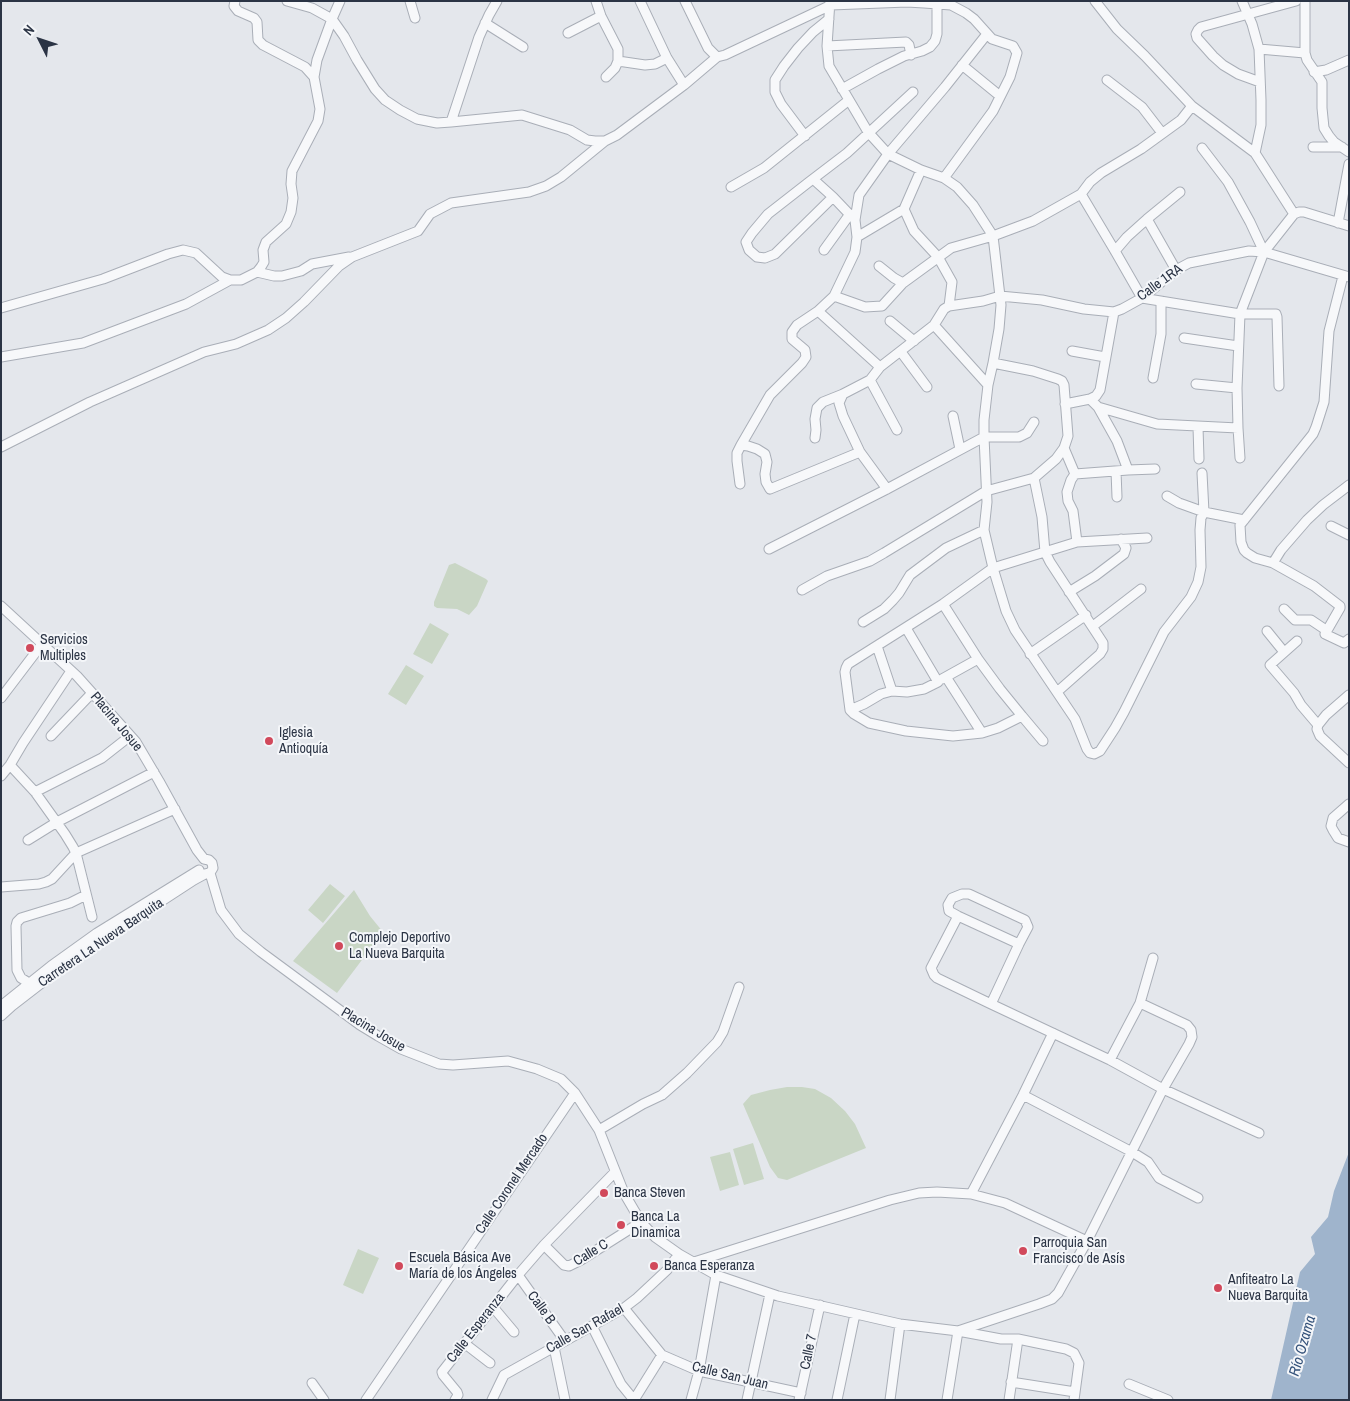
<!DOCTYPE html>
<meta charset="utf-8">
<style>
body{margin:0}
#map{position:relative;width:1350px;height:1401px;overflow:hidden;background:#e4e7ec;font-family:"Archivo Narrow",sans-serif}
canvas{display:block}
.frame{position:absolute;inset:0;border:2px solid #2b3445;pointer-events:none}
.north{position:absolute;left:15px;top:15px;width:50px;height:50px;-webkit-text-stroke:4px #f4f6f9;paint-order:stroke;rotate:311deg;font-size:14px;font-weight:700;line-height:20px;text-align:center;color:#2b3445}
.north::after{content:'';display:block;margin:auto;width:18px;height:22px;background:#2b3445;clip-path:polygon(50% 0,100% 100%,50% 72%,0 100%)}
</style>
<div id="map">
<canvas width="1350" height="1401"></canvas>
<div class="frame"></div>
<div class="north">N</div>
</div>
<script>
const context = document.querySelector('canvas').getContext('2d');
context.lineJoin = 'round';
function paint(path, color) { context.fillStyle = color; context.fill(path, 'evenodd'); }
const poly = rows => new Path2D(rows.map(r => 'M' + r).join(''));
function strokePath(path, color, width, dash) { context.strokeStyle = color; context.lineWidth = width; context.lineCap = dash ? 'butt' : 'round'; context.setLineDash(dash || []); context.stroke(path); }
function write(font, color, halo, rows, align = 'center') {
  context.font = font + ' "Archivo Narrow",sans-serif'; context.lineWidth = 4; context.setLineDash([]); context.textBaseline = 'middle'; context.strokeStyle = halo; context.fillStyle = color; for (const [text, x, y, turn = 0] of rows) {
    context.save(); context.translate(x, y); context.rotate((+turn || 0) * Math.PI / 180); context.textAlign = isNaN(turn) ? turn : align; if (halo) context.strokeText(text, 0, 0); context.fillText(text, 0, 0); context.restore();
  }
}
paint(poly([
 [455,563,486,579,488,581,477,606,469,615,457,609,437,608,434,606,434,602,449,565],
 [430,623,449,634,432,664,413,654],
 [406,665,424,676,406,705,388,694],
 [330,884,345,896,323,923,308,910],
 [354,890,370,916,383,932,337,993,293,961],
 [787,1087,802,1087,815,1089,831,1098,845,1111,855,1124,866,1148,787,1180,778,1178,770,1167,743,1104,751,1095,770,1090],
 [753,1143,764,1179,744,1185,733,1149],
 [730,1152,739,1185,720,1191,710,1157],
 [358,1249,379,1258,363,1294,343,1285]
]), '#c9d6c5');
paint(poly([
 [1349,1152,1349,1400,1271,1400,1300,1272,1315,1254,1311,1237,1328,1217,1334,1191]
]), '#9fb4cc');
const minor = poly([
 [235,1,234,6,238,11,254,18,257,22,258,40,263,45,305,67,314,77],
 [287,1,312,8,332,19,344,36,357,60,375,89,385,100,400,110,417,119,437,123,451,122,479,37,489,15,497,1],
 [410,1,415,18],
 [596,1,601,16,618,49,618,61,615,68,606,77],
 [640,1,667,58,684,85,717,57,725,55,831,5,907,2,924,3,951,5,966,13,974,19,992,39,1013,46,1017,53,1010,77,993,111,944,178],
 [685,1,708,48,717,57],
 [830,1,827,46,829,66,868,132,888,154,921,170,944,178,957,187,973,205,993,236,1001,305,999,329,993,363,988,385,984,420,984,437,987,502,984,530,993,568,1006,611,1015,630,1075,719,1087,749,1090,753,1094,754,1100,751,1115,728,1124,712,1164,632,1191,597,1198,582,1201,567,1200,530,1201,518,1204,512,1244,520],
 [1095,1,1117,29,1145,56,1192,106,1255,153],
 [1242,1,1252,24,1259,49,1261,100,1261,125,1255,153,1294,214],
 [1305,1,1305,53,1307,60,1322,82,1322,108,1324,128,1329,136,1334,142,1349,152],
 [485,23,523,47],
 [568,33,601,16],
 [827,46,906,42,909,45,911,55],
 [1259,49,1305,53],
 [618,61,645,65,655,64,667,58],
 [962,65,1000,96],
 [1314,72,1326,70,1349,60],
 [1107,80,1142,107,1162,133],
 [1260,82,1238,74,1223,65,1213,56,1197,38,1196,34,1198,30,1201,27,1296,1],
 [842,89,878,69,904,56,922,51,930,47,935,41,937,34,937,4],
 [451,122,522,115,570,130,587,140,595,141,605,141,617,135,684,85],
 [805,136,781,104,775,92,775,80,784,66,798,48,813,32,829,19],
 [1313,147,1342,147],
 [1202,148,1228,182,1250,222,1264,252],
 [813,179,833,197,775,254,765,258,757,257,749,250,746,242,752,233,768,214,809,182,847,153,913,92],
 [731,187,764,168,849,100],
 [1081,194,1115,251,1142,298,1240,314,1276,314,1277,317,1279,386],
 [833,197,853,218],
 [904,209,914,231,938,257,952,282,949,306],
 [1147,219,1176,270],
 [1338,223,1349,164],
 [857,237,904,209,921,170],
 [824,250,850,214],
 [1115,251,1127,237,1147,219,1180,192],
 [879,266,894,278,903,283],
 [257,272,274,276,282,276,301,271,312,264,349,257],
 [1343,276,1329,331,1324,402,1316,427,1313,434,1240,525,1241,542,1244,550,1247,553,1255,558,1273,563,1314,586,1340,606,1340,608,1325,634,1344,643,1349,639],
 [834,296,865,307,882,306,903,283,951,248,993,236,1033,221,1081,194,1090,182,1101,173,1141,149,1181,120,1192,106],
 [1,308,103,279,168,254,183,250,196,253,222,277,230,280,241,280,257,272,261,267,264,262,263,250,266,242,286,224,291,212,293,198,291,184,292,171,318,121,320,109,314,77,317,60,332,19,340,1],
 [818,311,880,367],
 [890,321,914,341],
 [934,325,988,385],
 [1184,338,1238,346],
 [1072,351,1105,357],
 [901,352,927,387],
 [1,357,83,343,186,304,230,280],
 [1153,378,1161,334,1161,301],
 [870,380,897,430],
 [1196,384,1237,388],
 [1090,399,1096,396,1100,390,1114,312],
 [1065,404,1090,399,1098,407,1117,441,1128,470,1075,474],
 [1098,407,1157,424,1238,428,1237,388,1240,314,1264,252,1294,214,1299,212,1304,212,1349,226],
 [953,416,960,449],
 [1198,427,1199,459],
 [1238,428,1240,458],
 [815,438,816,430,815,419,817,408,823,402,843,394],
 [741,445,770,395,802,363,806,357,805,350,792,339,792,332,797,325,818,311,834,296,855,252,857,237,855,220,859,195,888,154,945,87,987,34],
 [1,447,90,402,204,352,236,344,268,330,286,318,304,302,339,266,352,257,418,231,430,214,451,203,529,192,546,186,561,177,605,141],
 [1064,448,1075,474],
 [1128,470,1155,469],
 [1116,471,1117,497],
 [1075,474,1071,480,1067,492,1068,501,1073,511,1077,542],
 [1034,478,1042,517,1045,552,1050,562,1103,643,1103,649,1100,654,1057,692],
 [740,484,737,461,737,453,741,445,748,446,757,449,765,454,767,462,765,474,766,482,770,489,860,452],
 [887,489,860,452,843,416,839,403,843,394,870,380,880,367,934,325,944,309,949,306,983,301,1000,296,1042,300,1084,309,1114,312,1122,309,1142,298,1176,270,1189,263,1249,251,1264,252,1349,277],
 [1167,496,1179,503,1204,512,1202,473],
 [1331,526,1349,535],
 [769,549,887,489,984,437,1019,437,1027,433,1034,422],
 [1273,563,1281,550,1307,520,1323,505,1349,485],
 [802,590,827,576,870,561,884,553,986,491,1034,478,1056,459,1064,448,1068,436,1064,385,1062,381,1058,379,1033,371,993,363],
 [1069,592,1095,576,1124,554,1126,548,1121,539],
 [1,606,77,676,136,742,159,781,197,850,204,859],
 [1284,609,1295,620,1311,620,1326,630],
 [863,622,884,609,893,600,899,593,910,575,946,548,984,530],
 [1093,626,1141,589],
 [1267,631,1284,652],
 [1297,641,1270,665,1294,693,1301,705,1318,725],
 [877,646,892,691,907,692,924,689,938,682,906,628],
 [1030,654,1086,615],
 [71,671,23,743,10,765,35,792,65,834,73,847,76,853,92,917],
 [946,677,982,733,998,728,1022,716,1000,689,978,659],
 [942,679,978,659,943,604],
 [1349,695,1326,715,1318,725,1317,729,1320,736,1349,763],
 [1,698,42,644],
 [850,710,864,704,881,694,892,691],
 [1022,716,1043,741],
 [982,733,953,736,906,731,869,723,854,714,850,710,845,672,846,668,848,664,943,604,993,568,1077,542,1147,538],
 [51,736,92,693],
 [1,776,10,765],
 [35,792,102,758,130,736],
 [1349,804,1333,818,1331,826,1333,830,1338,838,1349,842],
 [28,840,57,822,154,772],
 [210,873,221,910,239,934,261,952,360,1025,378,1036,401,1049,439,1064,453,1065,508,1061,537,1069,561,1079,575,1093,599,1130,624,1193,641,1222,655,1237,679,1254,716,1275,778,1296,900,1324,958,1331,1039,1304,1052,1299,1058,1293,1087,1241,1163,1089,1189,1044,1192,1037,1191,1030,1187,1025,1140,1003],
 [1,887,39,884,46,882,52,879,76,853,175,809],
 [958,916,949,911,948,905,952,898,962,894,969,894,1025,920,1028,927,1019,944],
 [29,983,21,978,17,970,16,926,17,922,21,918,70,903,86,895],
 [991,1004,1019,944,958,916,931,968,934,975,937,978,991,1004,1110,1060,1163,1089,1259,1133],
 [1,1006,51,966,97,933,199,870],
 [1,1016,12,1006,56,972,102,940,194,880,205,874,210,873,213,868,212,863,209,860,204,859],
 [1110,1060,1140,1003,1153,958],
 [1023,1095,1132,1152,1148,1162,1159,1178,1198,1198],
 [599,1130,643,1104,662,1095,687,1073,717,1042,723,1032,739,987],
 [971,1194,1023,1095,1053,1033],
 [544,1245,564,1265,569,1266,581,1260,641,1222],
 [694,1262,890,1200,919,1193,937,1192,971,1194,1005,1203,1087,1241],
 [518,1275,565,1341],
 [493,1307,514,1332],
 [624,1308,662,1355,699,1371,801,1393],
 [592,1326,621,1384,634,1400],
 [464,1343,490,1363],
 [554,1347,565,1400],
 [1011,1382,1075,1392],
 [312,1383,324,1400],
 [1129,1384,1168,1400],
 [366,1400,575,1093],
 [455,1400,458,1395,457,1392,443,1375,442,1372,518,1275,544,1245,615,1172],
 [492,1400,504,1375,624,1308,637,1298,667,1270,679,1254],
 [634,1400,662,1355],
 [691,1400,699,1371,716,1275],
 [747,1400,770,1294],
 [799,1400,820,1305],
 [837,1400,855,1314],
 [890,1400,900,1324],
 [947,1400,958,1331,1001,1339,1018,1339,1066,1349,1074,1353,1079,1363,1074,1400],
 [1009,1400,1018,1339]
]);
strokePath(minor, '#a9aeb7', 11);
strokePath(minor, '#f7f8fa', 9);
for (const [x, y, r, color] of [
 [30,648,5,"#d1495b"],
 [269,741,5,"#d1495b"],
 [339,946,5,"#d1495b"],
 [604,1193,5,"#d1495b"],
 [621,1225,5,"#d1495b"],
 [1023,1251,5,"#d1495b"],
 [399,1266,5,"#d1495b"],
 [654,1266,5,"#d1495b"],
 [1218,1288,5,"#d1495b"]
]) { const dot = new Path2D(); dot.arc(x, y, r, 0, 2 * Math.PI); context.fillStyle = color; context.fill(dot); strokePath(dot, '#f4f6f9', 2); }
write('14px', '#2b3445', '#f4f6f9', [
 ["Calle 1RA",1160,283,-36],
 ["Placina Josue",116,722,50],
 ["Carretera La Nueva Barquita",101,943,-34],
 ["Placina Josue",373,1030,31],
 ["Calle Coronel Mercado",512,1184,-56],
 ["Calle C",591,1253,-31],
 ["Calle B",541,1308,54],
 ["Calle Esperanza",476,1328,-52],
 ["Calle San Rafael",585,1329,-29],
 ["Calle 7",809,1352,-78],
 ["Calle San Juan",730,1376,14]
]);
write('14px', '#2b3445', '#f4f6f9', [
 ["Servicios",40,640],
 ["Multiples",40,656],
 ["Iglesia",279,733],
 ["Antioquía",279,749],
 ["Complejo Deportivo",349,938],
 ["La Nueva Barquita",349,954],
 ["Banca Steven",614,1193],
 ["Banca La",631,1217],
 ["Dinamica",631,1233],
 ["Parroquia San",1033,1243],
 ["Francisco de Asís",1033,1259],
 ["Escuela Básica Ave",409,1258],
 ["María de los Ángeles",409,1274],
 ["Banca Esperanza",664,1266],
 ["Anfiteatro La",1228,1280],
 ["Nueva Barquita",1228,1296]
], 'left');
write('italic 15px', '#34527a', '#f4f6f9', [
 ["Río Ozama",1303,1346,-74]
]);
</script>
